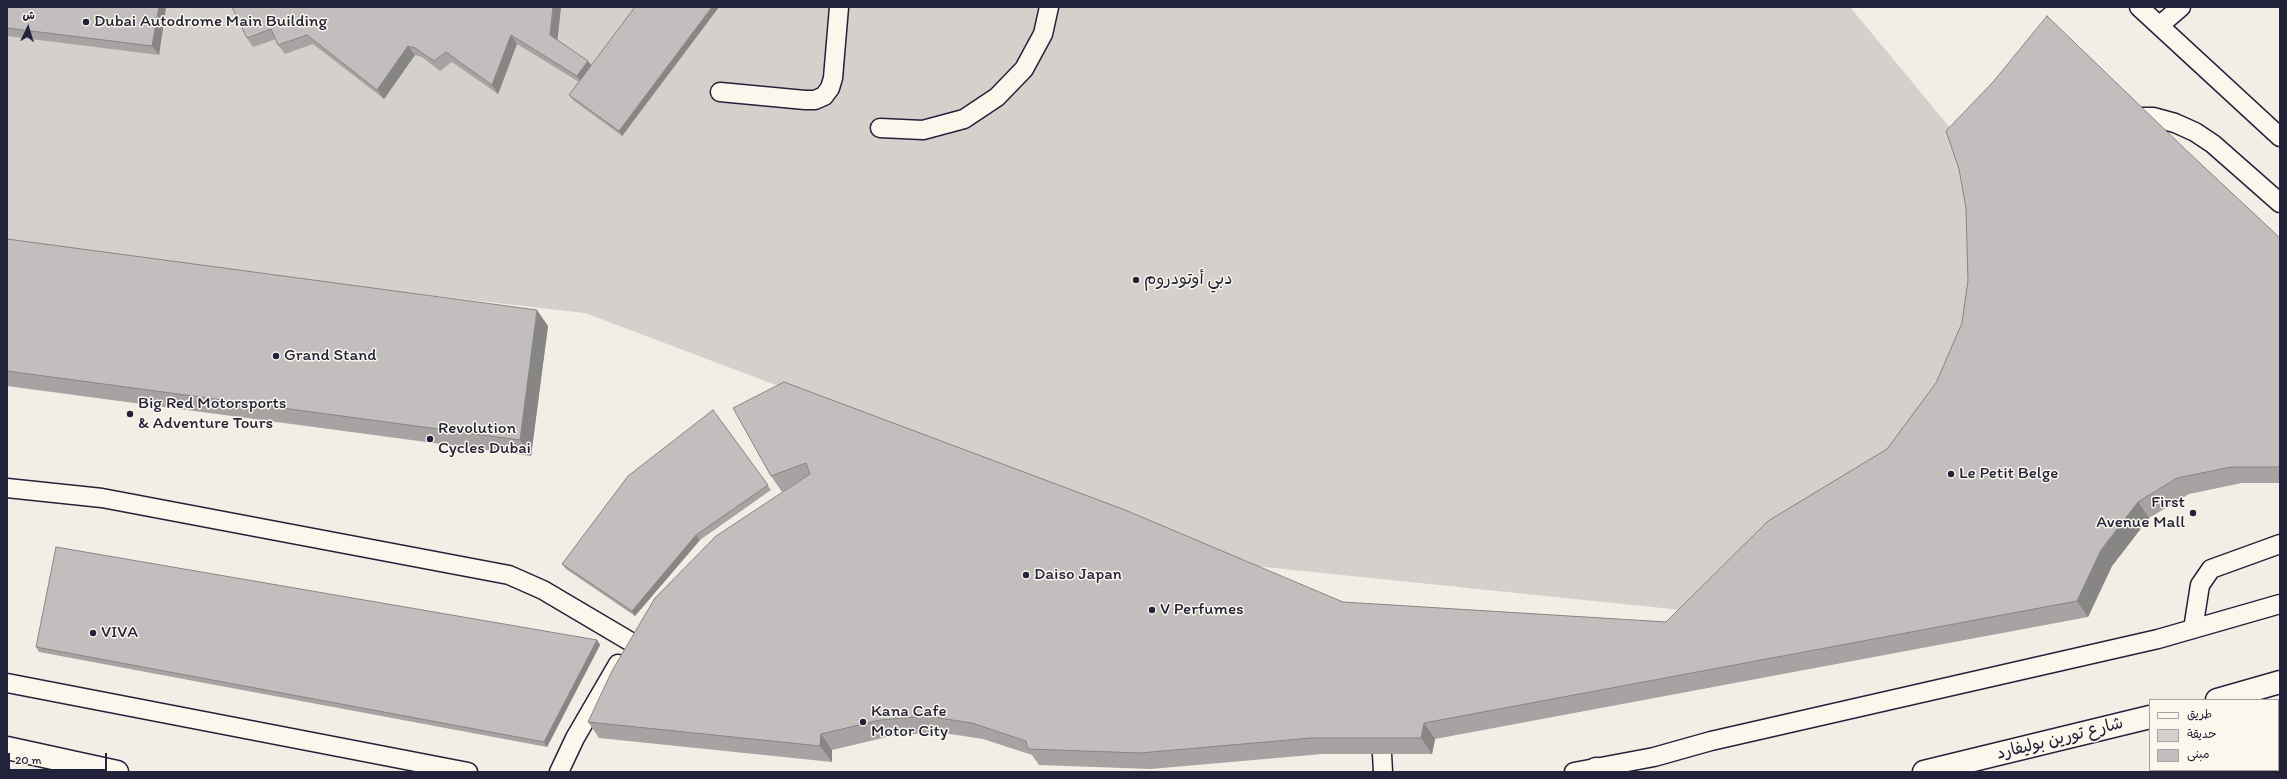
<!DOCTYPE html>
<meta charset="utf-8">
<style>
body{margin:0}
#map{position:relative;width:2287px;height:779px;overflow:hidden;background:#f2eee5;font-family:Itim,"Playpen Sans Arabic",sans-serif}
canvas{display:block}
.frame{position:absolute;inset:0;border:8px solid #22223b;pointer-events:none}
.legend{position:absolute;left:2149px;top:699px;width:130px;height:72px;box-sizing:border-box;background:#fbf7ec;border:1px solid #a4a2a5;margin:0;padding:5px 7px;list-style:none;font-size:12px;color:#22223b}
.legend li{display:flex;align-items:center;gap:8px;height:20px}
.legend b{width:20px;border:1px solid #a4a2a5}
.north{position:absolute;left:8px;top:8px;width:40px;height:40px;-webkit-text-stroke:3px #fbf7ec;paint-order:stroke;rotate:4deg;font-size:11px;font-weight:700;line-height:16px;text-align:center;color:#22223b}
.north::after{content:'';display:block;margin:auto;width:14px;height:18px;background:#22223b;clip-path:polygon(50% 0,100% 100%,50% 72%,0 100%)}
.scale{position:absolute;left:8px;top:753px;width:99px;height:18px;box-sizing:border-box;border:2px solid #22223b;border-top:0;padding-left:5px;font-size:12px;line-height:14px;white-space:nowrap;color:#22223b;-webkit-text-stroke:3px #fbf7ec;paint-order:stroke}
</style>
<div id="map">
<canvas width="2287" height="779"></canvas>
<div class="frame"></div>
<ul class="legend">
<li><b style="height:5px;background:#fbf7ec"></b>طريق</li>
<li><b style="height:11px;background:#d4d1cc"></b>حديقة</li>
<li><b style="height:11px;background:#c2bebe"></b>مبنى</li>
</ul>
<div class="north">ش</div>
<div class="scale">20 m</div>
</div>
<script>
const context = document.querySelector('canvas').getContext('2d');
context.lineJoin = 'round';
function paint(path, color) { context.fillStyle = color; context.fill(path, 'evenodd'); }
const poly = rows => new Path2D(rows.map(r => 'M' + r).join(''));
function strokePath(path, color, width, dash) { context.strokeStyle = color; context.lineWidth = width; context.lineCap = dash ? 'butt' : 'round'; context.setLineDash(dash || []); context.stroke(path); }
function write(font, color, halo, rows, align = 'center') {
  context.font = font + ' Itim,"Playpen Sans Arabic",sans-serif'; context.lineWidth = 3; context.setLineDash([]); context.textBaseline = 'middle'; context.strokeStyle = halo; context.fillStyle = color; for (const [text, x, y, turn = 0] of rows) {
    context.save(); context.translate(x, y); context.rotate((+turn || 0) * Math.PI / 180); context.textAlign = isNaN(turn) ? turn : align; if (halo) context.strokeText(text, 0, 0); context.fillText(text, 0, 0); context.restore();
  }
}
paint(poly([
 [7,7,1850,7,1995,182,1943,440,1710,613,1255,566,585,313,7,247]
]), '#d4d1cc');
const lane = poly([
 [2139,7,2280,137],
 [2160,25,2181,7],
 [720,92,805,100,815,100,824,96,830,88,833,78,839,7],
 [2131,117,2153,117,2175,123,2195,132,2213,144,2280,203],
 [880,128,923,130,964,119,997,97,1024,69,1043,34,1049,7],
 [7,488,102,498,509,575,543,590,631,642],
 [2193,629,2200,585,2211,569,2280,544],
 [7,683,468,772],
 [1382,754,1383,772],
 [559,772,575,738,618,664],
 [1574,772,1654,757,1711,741,2158,639,2280,604]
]);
const secondary = poly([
 [2217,700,2280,682],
 [7,748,117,772],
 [2278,752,2280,752],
 [1596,769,1596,772],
 [1924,772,2150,717],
 [2205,772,2213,770]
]);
strokePath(lane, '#22223b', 21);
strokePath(secondary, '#22223b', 25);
strokePath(lane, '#fbf7ec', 18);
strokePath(secondary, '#fbf7ec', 22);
paint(poly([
 [7,7,166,7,159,55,7,36],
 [232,7,561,7,557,40,591,66,635,7,719,7,622,136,573,100,569,95,579,82,517,44,498,94,452,62,440,71,422,57,415,55,384,99,313,44,285,54,278,45,276,39,253,47,247,38],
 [2187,151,2280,238,2280,483,2242,483,2189,494,2149,518,2112,566,2088,617,1435,739,1432,754,1322,754,1151,769,1039,765,1032,755,983,739,937,732,891,736,832,750,832,762,599,738,588,722,786,490,782,492,771,476,733,408,1343,602,1666,622,1887,449,1936,383,1962,323,1968,280,1966,208,1959,169],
 [7,239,548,326,531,456,7,386],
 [713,410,771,490,700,540,635,616,566,569,562,564],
 [597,640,600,645,547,747,39,652,36,647]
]), '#a7a3a3');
paint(poly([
 [159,7,166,7,159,55,152,46],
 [553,7,561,7,557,44,550,35],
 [712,7,719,7,622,136,619,131],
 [511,35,517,44,498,94,492,85],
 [408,46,415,55,384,99,377,90],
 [588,61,595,70,583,85,577,76],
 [537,310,548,326,531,456,520,440],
 [2138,502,2149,518,2112,566,2088,617,2077,601,2101,550],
 [696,535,700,540,635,616,632,611],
 [597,640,600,645,547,747,544,742],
 [1424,723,1435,739,1432,754,1421,738],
 [821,734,832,750,832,762,820,746]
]), '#888585');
const building = poly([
 [7,7,159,7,152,46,7,28,7,7],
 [232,7,553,7,550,35,588,61,577,76,511,35,492,85,446,52,434,61,415,48,408,46,377,90,307,35,278,45,271,29,247,38,232,7],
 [635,7,712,7,619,131,569,95,635,7],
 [2047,16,2187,151,2280,238,2280,467,2231,467,2177,478,2138,502,2101,550,2077,601,1424,723,1421,738,1311,738,1140,753,1028,749,1026,741,972,723,926,716,880,720,821,734,820,746,588,722,612,671,655,598,716,536,810,474,806,463,771,476,733,408,784,382,1125,510,1343,602,1666,622,1768,521,1887,449,1936,383,1962,323,1968,280,1966,208,1959,169,1946,131,1993,82,2047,16],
 [7,239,537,310,520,440,7,371,7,239],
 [713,410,768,485,696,535,632,611,562,564,628,476,713,410],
 [56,547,597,640,544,742,36,647,56,547]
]);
paint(building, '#c2bebe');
strokePath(building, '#888585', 1);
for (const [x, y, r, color] of [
 [86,22,4,"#22223b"],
 [1136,280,4,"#22223b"],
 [276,356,4,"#22223b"],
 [130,414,4,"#22223b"],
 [430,439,4,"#22223b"],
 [1951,474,4,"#22223b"],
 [2193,513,4,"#22223b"],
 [1026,575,4,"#22223b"],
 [1152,610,4,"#22223b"],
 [93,633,4,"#22223b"],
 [863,722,4,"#22223b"]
]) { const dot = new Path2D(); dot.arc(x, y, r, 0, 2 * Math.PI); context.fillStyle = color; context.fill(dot); strokePath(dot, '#fbf7ec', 1.5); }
write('17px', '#22223b', '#fbf7ec', [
 ["Dubai Autodrome Main Building",94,22],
 ["دبي أوتودروم",1144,280],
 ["Grand Stand",284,356],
 ["Big Red Motorsports",138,404],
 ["& Adventure Tours",138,424],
 ["Revolution",438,429],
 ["Cycles Dubai",438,449],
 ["Le Petit Belge",1959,474],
 ["First",2185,503,"right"],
 ["Avenue Mall",2185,523,"right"],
 ["Daiso Japan",1034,575],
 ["V Perfumes",1160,610],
 ["VIVA",101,633],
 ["Kana Cafe",871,712],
 ["Motor City",871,732]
], 'left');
write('17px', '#22223b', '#fbf7ec', [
 ["شارع تورين بوليفارد",2060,739,-14]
]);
</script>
